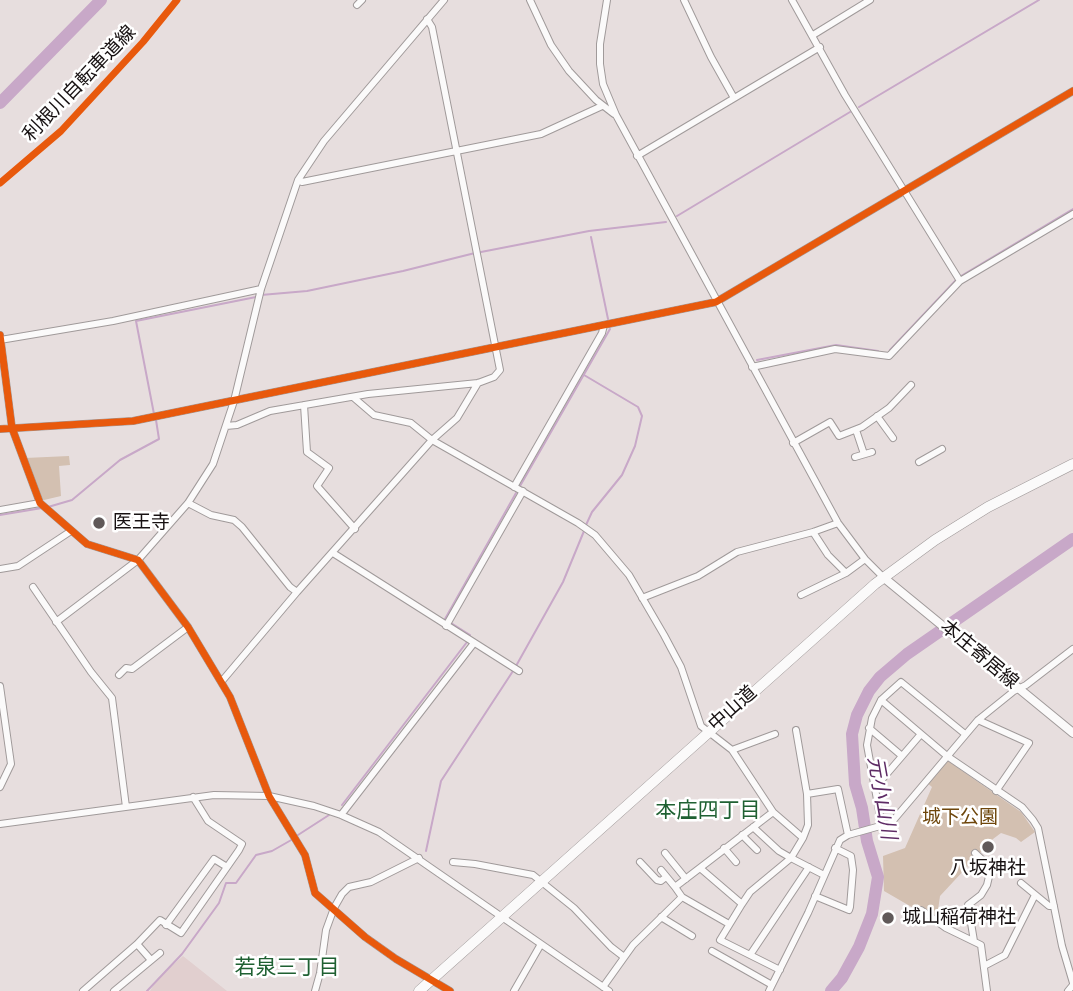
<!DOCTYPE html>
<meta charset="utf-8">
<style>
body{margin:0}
canvas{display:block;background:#e7dede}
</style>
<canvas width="1073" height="991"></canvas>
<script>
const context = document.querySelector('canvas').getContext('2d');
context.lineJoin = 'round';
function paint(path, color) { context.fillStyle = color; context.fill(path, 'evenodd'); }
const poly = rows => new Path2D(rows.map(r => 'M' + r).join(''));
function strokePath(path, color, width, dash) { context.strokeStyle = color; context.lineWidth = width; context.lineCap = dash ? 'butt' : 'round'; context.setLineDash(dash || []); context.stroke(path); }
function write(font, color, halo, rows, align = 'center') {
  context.font = font + ' "Archivo Narrow","Noto Sans JP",sans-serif'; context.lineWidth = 5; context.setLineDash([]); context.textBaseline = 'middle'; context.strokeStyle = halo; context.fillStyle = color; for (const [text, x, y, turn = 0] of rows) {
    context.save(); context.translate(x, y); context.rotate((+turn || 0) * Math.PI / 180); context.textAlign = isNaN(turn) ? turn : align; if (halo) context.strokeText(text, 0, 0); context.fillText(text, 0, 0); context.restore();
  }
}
paint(poly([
 [183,956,227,991,150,991,158,978]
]), '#e1cfcf');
paint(poly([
 [69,456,70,465,59,466,61,496,44,500,40,499,25,458],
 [948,761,1021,812,1035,832,1021,842,1016,838,1001,833,993,839,940,896,937,917,922,913,884,891,883,856,905,848,932,787,927,783]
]), '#d3c0b1');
strokePath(poly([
 [859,107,1039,0],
 [677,216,850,112],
 [591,237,608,319],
 [481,252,589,231,666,222],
 [961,276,1073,209],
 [261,295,307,291,403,271,475,253],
 [890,350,957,279],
 [757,360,836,345,878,351],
 [584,375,638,407,642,416,635,446,622,475,592,512,586,525],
 [154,414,136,321,256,297],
 [520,486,610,329],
 [48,507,72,500,120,460,159,439,156,420],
 [0,515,42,508],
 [445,619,516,493],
 [451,623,470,635],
 [516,666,563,582,584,531],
 [342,805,467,642],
 [298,835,329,815],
 [426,851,441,781,513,671],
 [147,991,182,954,219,903,226,883,236,883,256,855,272,851,293,839]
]), '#c8a8c8', 2);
strokePath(poly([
 [0,103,101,0],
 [831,991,842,978,859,947,872,914,878,877,867,841,862,808,855,784,852,734,857,715,869,691,880,677,907,654,1073,539]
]), '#c8a8c8', 12);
const minor = poly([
 [530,0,551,45,569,71,596,100,614,114],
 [607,0,600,44,600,64,603,84,616,115,838,523,865,559,883,577],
 [684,0,711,57,734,98],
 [792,0,845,95,960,281],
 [357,5,362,0],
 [813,35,870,0],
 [637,156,820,47],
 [298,180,302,182,541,134,602,106],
 [0,335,12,428,40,503,87,544,138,560,188,627,230,697,269,796,305,855,315,893,365,937,396,959,450,991],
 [0,340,113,321,261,289],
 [752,367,835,349,889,356,960,281,1073,214],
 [353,397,374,415,411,423,432,440,578,523,595,535,629,575,664,635,681,667,701,726,732,750,773,812,803,838,791,858,824,875],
 [304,405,307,452,329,468,317,486,355,529],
 [877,416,893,438],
 [226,426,237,425,270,411,368,394,478,383,494,377,500,370,432,27,427,19],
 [0,429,133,421,716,302,1073,91],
 [856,430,864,454],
 [793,443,830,422,839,436,862,427,889,408,911,385],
 [855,457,872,452],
 [919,462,942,449],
 [514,487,602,333,604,325],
 [188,503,211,515,234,520,242,527,290,587,297,592],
 [0,510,40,503],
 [813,532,828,555,846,573],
 [333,553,519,671],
 [0,569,18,566,71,531],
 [33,587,91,672,112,698,126,807],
 [801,595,846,573,865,559],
 [642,598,698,576,737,552,813,532,838,523],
 [56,622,138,560,188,503,213,464,234,401,261,289,298,180,324,141,444,0],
 [446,626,523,491],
 [119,675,126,668,132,669,188,627],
 [222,681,297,592,432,440,457,418,478,383],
 [0,686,11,764,0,787],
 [881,700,901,682,965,734],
 [978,720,1029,743,996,791],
 [869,728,902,756],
 [796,730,807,794],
 [732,750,775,734],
 [873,785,879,783,921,734],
 [341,815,474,643],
 [0,824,214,795,269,796,314,806,341,815,379,832,609,991],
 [882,827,867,745,872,718,881,700,947,756,1022,807,1033,820,1038,828,1062,946,1073,983],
 [742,835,757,850],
 [803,838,808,825,807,794,838,789,848,835],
 [724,848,736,862],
 [665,853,686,879],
 [453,862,475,864,533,875,574,908,611,947,624,957],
 [640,862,657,880,661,881,666,877],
 [700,868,742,904,720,940,780,970],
 [661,870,675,887],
 [1021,883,1049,906,1054,906],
 [815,896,849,910,850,907,853,870,851,856,835,848],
 [682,897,729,924],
 [742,904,750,892,791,858,779,851,753,827],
 [661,917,692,936],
 [908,919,921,910,946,928,981,945,987,991],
 [166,925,214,859,227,867],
 [974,941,968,905,981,895,987,885,991,868,975,853],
 [137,944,151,960],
 [712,951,772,985],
 [750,955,809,867],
 [984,966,1005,955,1035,895],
 [603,987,633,945,682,897,675,887,773,812],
 [83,991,137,944,160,920,181,933,239,850,242,844,208,821,193,797],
 [114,991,160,953],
 [315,991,320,973,326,930,334,908,342,894,349,887,371,882,419,858],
 [514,991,541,944],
 [769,991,808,913,840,840,848,835,891,823,978,720,1014,691,1026,685,1073,649],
 [1068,991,1073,985]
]);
const major = poly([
 [883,577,1073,733]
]);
const highway = poly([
 [419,991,875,584,935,540,988,507,1073,464]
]);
strokePath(minor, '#a09a9a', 8);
strokePath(major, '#a09a9a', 10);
strokePath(highway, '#a09a9a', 11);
strokePath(minor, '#fbfafa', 6);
strokePath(major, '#fbfafa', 8);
strokePath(highway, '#fbfafa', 10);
strokePath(poly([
 [0,183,61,131,143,42,177,0],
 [0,335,12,428,40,503,87,544,138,560,188,627,230,697,269,796,305,855,315,893,365,937,396,959,450,991],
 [0,429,133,421,716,302,1073,91]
]), '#e8590c', 7);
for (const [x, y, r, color] of [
 [99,523,7,"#605959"],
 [988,847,7,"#605959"],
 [888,918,7,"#605959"]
]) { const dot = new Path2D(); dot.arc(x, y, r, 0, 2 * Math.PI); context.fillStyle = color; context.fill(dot); strokePath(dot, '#fff', 2.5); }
write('19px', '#171112', '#fff', [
 ["利根川自転車道線",80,84,-46],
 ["本庄寄居線",979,655,40],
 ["中山道",733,709,-42]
]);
write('19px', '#171112', '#fff', [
 ["医王寺",113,523],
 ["八坂神社",988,869,"center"],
 ["城山稲荷神社",902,918]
], 'left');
write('19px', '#6e460b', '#fff', [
 ["城下公園",960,818]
]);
write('italic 21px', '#5e2b65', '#fff', [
 ["元小山川",881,798,80]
]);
write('21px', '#1f6032', '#fff', [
 ["本庄四丁目",708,811],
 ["若泉三丁目",287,968]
]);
</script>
